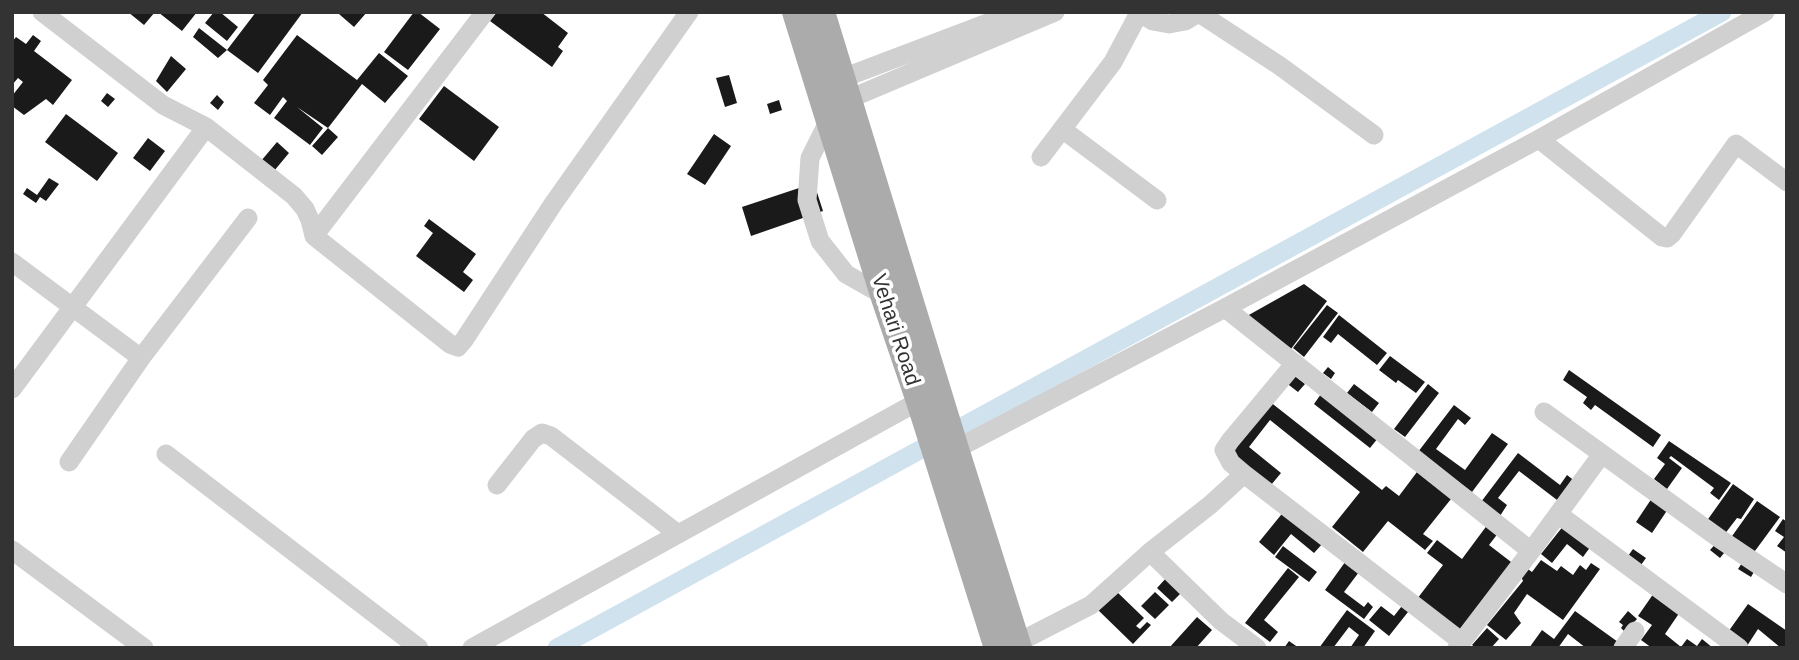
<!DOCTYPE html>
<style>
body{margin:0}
#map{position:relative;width:1799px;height:660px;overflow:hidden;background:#fff;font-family:Arial,sans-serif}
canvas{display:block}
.frame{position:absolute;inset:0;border:14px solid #333;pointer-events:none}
</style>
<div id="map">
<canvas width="1799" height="660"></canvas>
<div class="frame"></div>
</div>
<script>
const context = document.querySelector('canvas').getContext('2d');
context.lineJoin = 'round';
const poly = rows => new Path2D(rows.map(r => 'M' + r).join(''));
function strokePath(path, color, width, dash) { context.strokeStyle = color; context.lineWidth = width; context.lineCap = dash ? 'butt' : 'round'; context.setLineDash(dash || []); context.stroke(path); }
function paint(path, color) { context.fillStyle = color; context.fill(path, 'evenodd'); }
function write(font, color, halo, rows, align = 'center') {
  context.font = font + ' Arial,sans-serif'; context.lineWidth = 7; context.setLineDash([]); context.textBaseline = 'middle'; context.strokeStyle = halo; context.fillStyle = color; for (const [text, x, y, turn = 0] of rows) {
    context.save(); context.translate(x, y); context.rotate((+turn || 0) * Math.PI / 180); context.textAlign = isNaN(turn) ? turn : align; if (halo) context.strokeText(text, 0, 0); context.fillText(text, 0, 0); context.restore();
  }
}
strokePath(poly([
 [557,648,1722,12]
]), '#cfe2ee', 19);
paint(poly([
 [128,12,155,12,144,25],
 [158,12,197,12,182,31],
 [214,12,220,12,238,27,227,41,205,23],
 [256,12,303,12,258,73,227,50],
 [341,12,367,12,354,27,339,14],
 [414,12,418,12,440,29,408,70,384,52],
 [497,12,541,12,568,33,558,47,563,51,552,67,490,21],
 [199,28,227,50,218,58,193,37],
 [33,35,41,41,34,51,72,80,53,105,46,99,24,115,12,106,12,96,23,82,18,78,12,85,12,42,16,37,26,44],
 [297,35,357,80,379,53,408,76,385,103,362,84,328,128,338,137,322,155,312,146,328,128,297,107,323,128,310,145,274,118,287,101,283,97,270,115,254,103,268,85,263,80],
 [171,56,186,69,167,92,156,81],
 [729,75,737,103,725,107,716,78],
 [444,86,499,127,474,161,419,119],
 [107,93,115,99,108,107,101,101],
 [217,95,224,102,218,110,210,103],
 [779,100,782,110,770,114,767,104],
 [66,114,118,153,97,181,45,142],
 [714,134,731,146,705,185,687,174],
 [148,138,165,151,150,171,133,158],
 [277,142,289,153,274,171,261,161],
 [49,178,59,184,46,201,40,197,36,203,23,194,27,188,37,195],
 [814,183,823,211,751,236,742,207],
 [429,219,476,254,463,272,473,280,464,292,416,256,433,233,424,226],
 [1304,284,1327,301,1291,349,1247,316],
 [1327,305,1338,313,1304,357,1293,348],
 [1339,315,1387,353,1377,365,1338,334,1331,343,1323,337],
 [1390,356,1425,382,1416,393,1398,380,1396,383,1379,370],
 [1328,367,1335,373,1331,379,1323,373],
 [1569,370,1661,435,1653,447,1595,405,1591,410,1583,403,1587,397,1563,380],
 [1292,374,1305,384,1298,392,1285,382],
 [1354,384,1379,403,1372,412,1347,393],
 [1428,384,1439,393,1405,437,1394,429],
 [1321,394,1378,438,1370,448,1314,404],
 [1269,401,1382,490,1386,486,1399,496,1417,472,1451,499,1423,534,1433,541,1425,550,1388,521,1363,552,1332,527,1360,492,1270,420,1249,447,1281,473,1271,485,1229,451],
 [1454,405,1471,418,1465,425,1458,419,1436,449,1465,470,1492,433,1508,444,1472,492,1418,452],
 [1669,441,1731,483,1719,500,1710,493,1714,488,1671,456,1669,458,1682,468,1667,489,1654,479,1665,464,1657,458],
 [1518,453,1560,485,1567,475,1576,482,1561,503,1519,471,1498,498,1507,505,1500,516,1481,502],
 [1733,484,1754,499,1741,519,1737,518,1724,535,1706,522],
 [1652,498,1668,509,1652,533,1636,522],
 [1757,501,1780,517,1752,555,1730,539],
 [1285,510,1324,542,1314,553,1291,534,1274,555,1259,542],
 [1783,519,1787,522,1787,553,1777,546,1784,537,1775,531],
 [1488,524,1499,532,1489,545,1515,565,1462,634,1417,599,1443,565,1427,553,1437,540,1462,559],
 [1564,525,1591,546,1583,557,1567,544,1552,563,1541,554],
 [1720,539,1729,547,1720,558,1710,550],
 [1283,546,1317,572,1309,582,1275,557],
 [1633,549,1646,558,1641,565,1628,556],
 [1746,557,1758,565,1751,577,1738,569],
 [1348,558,1362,568,1344,592,1364,607,1368,602,1373,607,1364,619,1325,590],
 [1541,560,1557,571,1561,566,1573,575,1580,565,1586,570,1591,563,1600,569,1563,620,1527,594,1514,613,1521,623,1506,640,1487,625,1523,581,1520,574,1525,567,1532,572],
 [1288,568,1299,577,1264,620,1278,632,1270,642,1245,623],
 [1168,576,1184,590,1172,602,1157,588],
 [1115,590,1144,618,1136,626,1140,629,1147,622,1151,625,1133,644,1097,609],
 [1656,590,1682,609,1665,634,1681,647,1687,639,1697,646,1702,639,1713,648,1652,648,1641,640,1652,625,1638,616],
 [1155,592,1169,605,1155,619,1141,606],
 [1405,602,1412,607,1389,636,1369,620,1381,606,1394,616],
 [1748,604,1787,631,1787,648,1781,648,1758,629,1747,646,1728,632],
 [1347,610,1375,631,1363,648,1350,648,1359,635,1349,627,1333,648,1319,648],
 [1575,611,1618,642,1614,648,1586,648,1568,634,1558,648,1529,648,1542,630,1554,639],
 [1628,611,1637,619,1625,632,1621,628,1623,625,1619,622],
 [1197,617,1212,630,1196,648,1169,648],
 [1487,628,1499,639,1491,648,1476,648,1472,645],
 [1289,641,1299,648,1284,648]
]), '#1a1a1a');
strokePath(poly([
 [42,12,163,105,206,127,294,196,305,209,310,220,314,236,450,344,458,347,464,340,553,204,689,12],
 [1138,12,1153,21,1169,24,1185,21,1200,12],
 [1199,13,1280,66,1374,135],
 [843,78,1017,12],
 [1062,129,1157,200],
 [1539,139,1765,12],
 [1041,157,1113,62,1139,13],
 [314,236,485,12],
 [12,262,141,358],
 [889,297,883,295,846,274,820,241,807,200,810,158,829,120,849,99,1055,12],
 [1225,308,1531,551,1602,454],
 [12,389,206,127],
 [1544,412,1720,539,1787,584],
 [956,449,1225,308,1539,139,1662,237,1667,238,1672,234,1736,144,1787,182],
 [166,454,419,648],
 [69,462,141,358,248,218],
 [1244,474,1462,642],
 [497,485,533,439,542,433,551,436,678,534],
 [1558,514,1739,648],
 [12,550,144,648],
 [1150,552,1221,621,1257,648],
 [1017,643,1091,605,1150,552,1210,505,1244,474,1231,463,1224,450,1230,441,1295,363],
 [472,648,919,401],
 [1457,648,1531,551],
 [1623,648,1635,631]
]), '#d0d0d0', 19);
strokePath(poly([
 [795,12,883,295,919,401,997,648],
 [822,12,956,449,1019,648]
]), '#ababab', 26);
write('21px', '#333', '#fff', [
 ["Vehari Road",895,330,72]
]);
</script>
